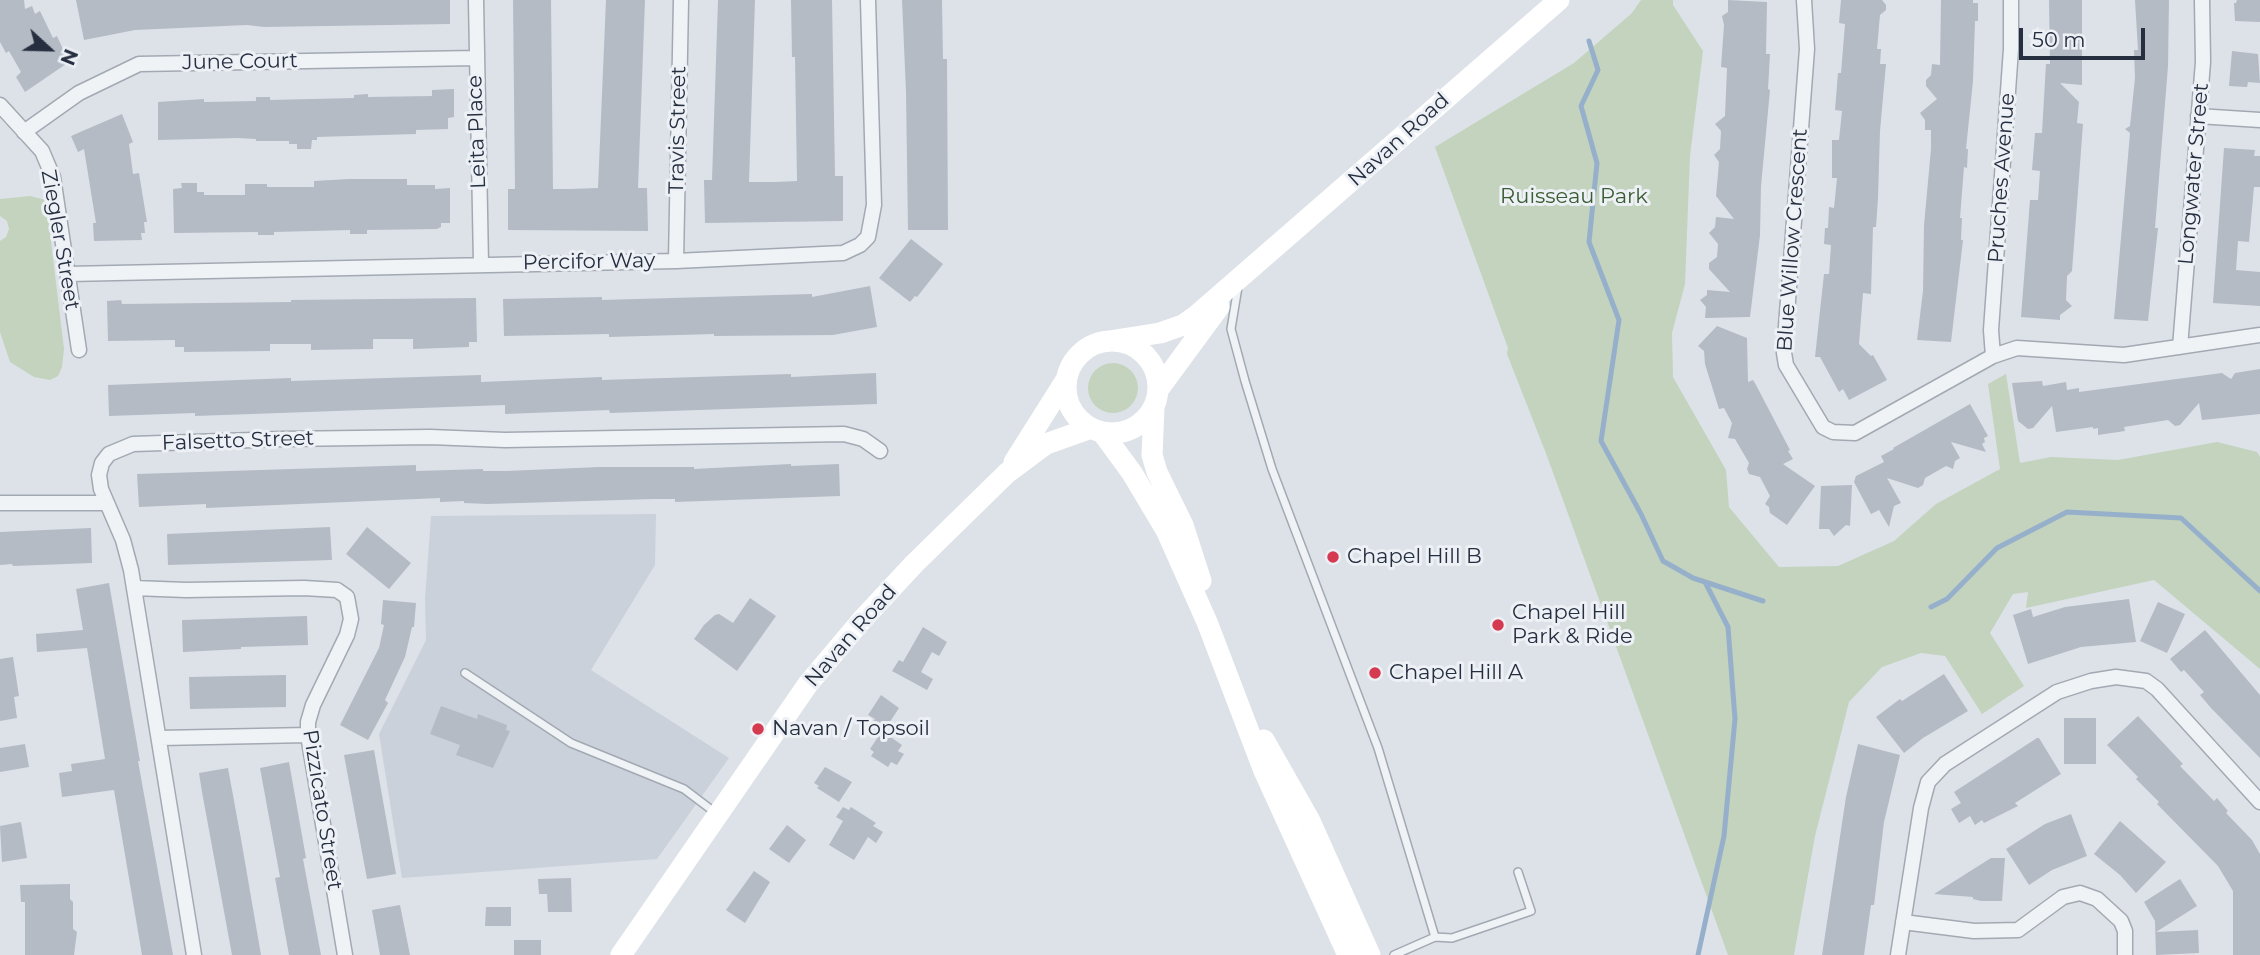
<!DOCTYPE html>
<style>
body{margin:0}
#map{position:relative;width:2260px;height:955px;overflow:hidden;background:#dde2e8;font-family:Montserrat,sans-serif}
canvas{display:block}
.north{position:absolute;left:14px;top:14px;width:70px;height:70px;-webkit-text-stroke:5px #edf1f6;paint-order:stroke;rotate:112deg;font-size:19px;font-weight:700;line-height:28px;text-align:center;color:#262f40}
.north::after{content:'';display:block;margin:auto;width:24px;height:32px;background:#262f40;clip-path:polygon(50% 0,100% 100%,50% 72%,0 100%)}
.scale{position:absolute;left:2019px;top:28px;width:126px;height:32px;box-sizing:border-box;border:4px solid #262f40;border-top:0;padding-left:9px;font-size:21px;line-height:24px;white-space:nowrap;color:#262f40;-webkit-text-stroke:5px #edf1f6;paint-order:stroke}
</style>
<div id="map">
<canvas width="2260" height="955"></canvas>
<div class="north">N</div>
<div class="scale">50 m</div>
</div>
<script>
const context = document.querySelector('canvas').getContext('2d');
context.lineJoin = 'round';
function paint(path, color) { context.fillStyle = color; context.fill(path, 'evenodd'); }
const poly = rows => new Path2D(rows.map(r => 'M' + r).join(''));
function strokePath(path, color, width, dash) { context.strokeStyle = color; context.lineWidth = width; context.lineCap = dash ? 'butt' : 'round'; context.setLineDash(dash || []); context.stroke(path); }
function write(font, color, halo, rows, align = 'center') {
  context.font = font + ' Montserrat,sans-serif'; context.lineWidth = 6; context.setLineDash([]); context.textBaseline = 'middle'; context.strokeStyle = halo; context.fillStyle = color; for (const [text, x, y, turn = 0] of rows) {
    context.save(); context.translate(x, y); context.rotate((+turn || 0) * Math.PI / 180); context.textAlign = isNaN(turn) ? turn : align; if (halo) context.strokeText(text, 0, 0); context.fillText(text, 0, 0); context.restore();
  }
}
paint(poly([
 [656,514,655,565,591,670,729,758,657,859,402,878,379,734,426,640,425,599,431,516]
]), '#cbd1da');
paint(poly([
 [1641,0,1673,0,1673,5,1703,51,1690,156,1685,284,1672,333,1673,377,1726,470,1729,507,1779,567,1838,566,1894,541,1936,504,2000,469,1988,384,2006,374,2020,463,2051,457,2118,460,2217,442,2257,452,2260,457,2260,669,2154,580,2026,608,2028,592,2013,594,1990,633,2024,686,1982,714,1945,656,1921,653,1882,667,1849,702,1815,836,1794,955,1728,955,1547,456,1507,354,1508,348,1435,147,1574,63,1632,13],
 [30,196,46,200,64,349,62,367,58,376,50,380,34,377,10,362,0,332,0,241,6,237,9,229,7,221,0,216,0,199],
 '1088 388a25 25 0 1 1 50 0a25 25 0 1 1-50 0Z'
]), '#c3d3be');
strokePath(poly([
 [1589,41,1598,70,1581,106,1597,163,1589,242,1619,320,1601,441,1641,514,1663,561,1693,578,1763,601],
 [1931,607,1947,599,1997,548,2067,512,2181,518,2260,591],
 [1698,955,1724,836,1735,719,1728,627,1705,582]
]), '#96b0cb', 5);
paint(poly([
 [0,0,24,0,25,9,32,6,35,14,40,11,53,38,57,36,66,56,64,58,66,64,25,92,16,77,21,72,9,51,6,53,0,42],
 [76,0,450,0,450,24,264,27,247,25,135,30,84,40],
 [513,0,551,0,553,189,570,189,598,188,606,0,645,0,638,188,647,188,648,231,508,230,508,189,515,189],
 [718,0,755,0,749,182,776,182,797,181,795,57,792,57,791,0,832,0,835,176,843,176,843,221,705,223,704,180,712,180],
 [902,0,942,0,943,59,947,59,948,230,908,230,906,92],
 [1728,0,1767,2,1766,54,1770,54,1768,89,1770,90,1761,186,1760,235,1750,317,1705,318,1706,307,1700,300,1707,295,1707,290,1730,292,1709,269,1709,263,1717,257,1718,244,1709,233,1715,227,1716,217,1734,219,1716,196,1719,162,1714,155,1720,149,1721,131,1715,124,1725,116,1727,68,1721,67,1724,25,1722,16,1728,12],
 [1841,0,1882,0,1886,5,1886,10,1880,15,1877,49,1881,49,1880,64,1886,64,1880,131,1878,198,1876,227,1873,227,1871,294,1863,293,1859,344,1871,356,1873,355,1887,380,1849,400,1843,389,1839,392,1820,357,1815,357,1824,274,1829,274,1831,245,1824,244,1825,228,1828,228,1829,207,1834,208,1837,178,1832,178,1832,140,1839,140,1842,111,1835,110,1838,73,1841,73,1845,24,1839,23],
 [1941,0,1973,0,1973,3,1978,3,1978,21,1975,21,1973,81,1966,149,1968,149,1967,168,1964,167,1960,218,1962,218,1961,240,1963,240,1951,342,1917,340,1923,291,1924,225,1931,149,1931,130,1925,130,1925,120,1920,113,1937,99,1926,86,1926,80,1931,75,1932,64,1940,65],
 [2049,0,2082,0,2082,85,2060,83,2079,102,2077,123,2083,124,2072,271,2067,276,2066,300,2072,306,2060,315,2060,320,2021,317,2030,200,2038,200,2040,171,2032,170,2035,133,2042,133,2046,64,2050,64],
 [2135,0,2169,0,2168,66,2155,228,2158,228,2148,321,2114,319,2130,133,2125,129,2130,126,2135,78,2134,50,2138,50],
 [2237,0,2260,0,2260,22,2235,21,2234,3,2236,3],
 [2232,51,2258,54,2260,83,2248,82,2247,87,2229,86],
 [454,89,454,117,448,118,448,129,416,130,416,134,317,137,317,140,312,140,311,149,297,149,297,144,289,144,289,141,256,141,256,139,238,138,158,140,158,102,204,99,204,102,256,101,256,97,270,97,270,100,354,98,354,95,368,94,368,97,432,96,432,90],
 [122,114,133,142,129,144,133,174,139,173,147,222,144,222,145,233,141,233,142,240,94,241,93,223,96,223,84,149,78,152,71,136],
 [2224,148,2255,150,2254,156,2260,156,2260,187,2254,187,2249,242,2238,241,2236,270,2260,272,2260,306,2213,303],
 [349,179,407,179,407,185,435,185,435,189,450,188,450,223,441,223,441,227,437,229,367,230,367,234,350,234,350,230,274,232,274,235,258,235,258,232,174,233,173,189,182,188,181,183,197,183,197,192,204,192,204,195,245,195,245,184,267,184,267,187,314,187,314,181],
 [911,239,943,264,917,297,915,296,910,302,879,278],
 [870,286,877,327,833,335,714,336,714,334,609,337,609,334,504,336,503,299,602,297,602,300,812,294,812,297],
 [476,298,477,342,469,342,469,347,413,349,413,339,373,339,373,349,311,350,311,344,270,344,270,351,184,352,184,347,175,347,175,340,108,341,107,301,121,300,122,304,291,302,291,300],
 [1717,326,1747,338,1748,382,1753,380,1756,385,1790,450,1788,451,1793,459,1783,464,1815,486,1787,525,1770,513,1769,507,1765,504,1770,496,1760,477,1749,474,1747,469,1749,463,1735,439,1728,438,1732,423,1724,408,1719,409,1705,364,1704,351,1698,346],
 [2260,369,2260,414,2202,420,2199,403,2180,425,2175,426,2168,420,2124,427,2125,431,2098,435,2098,428,2093,429,2093,427,2056,432,2052,406,2033,428,2028,429,2018,421,2012,383,2042,381,2043,386,2066,382,2067,390,2079,388,2079,392,2222,373,2231,379,2235,373],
 [876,373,877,404,610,413,609,410,505,414,505,405,195,416,195,413,109,416,108,385,291,378,291,381,481,375,481,382,602,377,602,380,791,374,791,377],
 [1970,404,1988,436,1984,438,1985,442,1982,444,1986,452,1951,442,1960,458,1955,461,1953,469,1946,466,1925,478,1923,485,1918,488,1887,478,1901,503,1894,506,1889,527,1879,510,1871,514,1854,482,1856,476,1884,462,1881,456,1894,449,1893,448],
 [791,464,791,466,839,464,840,496,675,502,675,499,653,499,487,504,464,503,464,501,440,502,440,498,206,508,206,504,139,507,137,474,416,465,416,471,483,469,483,471,506,471,600,467,694,467,694,469],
 [1852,485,1850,526,1846,525,1834,536,1829,529,1819,529,1821,486],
 [330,527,332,560,168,565,167,534],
 [367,527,411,563,389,589,346,554],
 [91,528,92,563,13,566,12,564,0,565,0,532],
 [109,583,140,761,138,761,173,955,142,955,114,790,62,797,59,773,72,771,71,764,105,759,87,648,37,652,36,634,83,630,76,589],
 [750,598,776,616,737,671,694,639,704,625,715,615,719,614,733,623],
 [2129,599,2136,642,2081,647,2028,664,2013,615,2031,609,2033,617,2065,607],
 [383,600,416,603,414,627,412,627,405,657,385,700,388,703,368,740,340,725,379,648,384,625,381,624],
 [2158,602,2185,614,2167,653,2140,641],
 [307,616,308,645,241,647,241,649,183,652,182,620],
 [923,627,947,642,939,656,932,652,921,672,933,679,927,690,892,671,899,660,903,662],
 [2205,630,2260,695,2260,758,2211,708,2200,695,2204,692,2184,670,2181,672,2170,659],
 [13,657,19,696,14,697,17,718,0,721,0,659],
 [1944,674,1968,711,1923,738,1904,753,1876,717,1900,699,1902,701],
 [286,675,286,707,190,709,189,677],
 [881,695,899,708,884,731,872,723,875,719,868,715],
 [441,706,477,719,478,714,507,725,506,730,510,731,493,768,456,755,460,745,430,734],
 [2138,716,2183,764,2180,766,2214,801,2217,798,2228,811,2226,813,2252,840,2260,854,2260,955,2233,955,2233,891,2218,866,2157,804,2159,802,2136,779,2138,777,2107,745],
 [2064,718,2096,718,2096,764,2064,764],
 [882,731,902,745,898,751,904,754,897,765,891,762,888,767,871,756,874,752,870,749],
 [2037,738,2039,738,2061,774,2015,803,2018,806,1984,823,1982,820,1975,825,1970,816,1959,823,1951,809,1961,803,1954,792],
 [25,744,29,767,0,772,0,748],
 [1858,744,1900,755,1884,822,1874,905,1871,905,1864,955,1822,955,1846,797],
 [374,750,396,874,367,879,344,755],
 [289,762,306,858,303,859,321,955,289,955,275,878,280,877,260,768],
 [825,767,852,782,839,802,817,788,819,786,814,783],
 [228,768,241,839,261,955,232,955,202,792,199,773],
 [843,807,849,810,851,807,876,823,873,826,883,832,876,843,868,837,854,860,829,845,843,821,836,817],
 [2071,814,2087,856,2052,870,2029,885,2006,849,2045,824],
 [2120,821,2166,862,2136,893,2120,875,2094,854],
 [21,822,27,858,2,862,0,826],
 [787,825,806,840,789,863,769,849],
 [1991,858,2005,858,2002,901,1981,901,1973,899,1973,897,1934,894],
 [754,871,770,882,745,923,726,910],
 [571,878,572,912,548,912,547,894,539,894,538,879],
 [2180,879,2197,906,2156,932,2198,930,2199,953,2156,955,2155,921,2144,902],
 [70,884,70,899,73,902,73,929,77,932,74,955,25,955,25,902,21,902,20,885],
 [400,905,410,955,380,955,372,910],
 [486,907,511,907,511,926,485,926],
 [514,940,541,940,541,955,514,955]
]), '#b4bbc5');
const service = poly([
 [1238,287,1231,329,1245,381,1272,469,1378,748,1435,937],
 [465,673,571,743,684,789,717,814],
 [1394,955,1435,937,1452,938,1531,911,1518,872]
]);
const minor = poly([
 [476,0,481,264],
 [1804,0,1807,49,1784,353,1786,365,1823,427,1833,432,1855,433,1993,356,2017,348,2124,355,2260,335],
 [0,105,42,151,53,177,79,350],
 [2198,116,2260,120],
 [24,132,79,93,139,64,475,58],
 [676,261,681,0],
 [68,274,676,261,843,253,860,245,868,237,874,205,868,0],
 [2180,347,2203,62,2202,0],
 [1993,356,1991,330,2011,49,2011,0],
 [0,503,107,503],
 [134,588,186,590,304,588,337,590,347,597,351,619,347,635,313,705,308,722,308,735,345,955],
 [160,738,308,735],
 [1903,922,1974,931,2018,930,2063,897,2080,893,2097,899,2121,921,2125,931,2125,955],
 [194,955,131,570,123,540,101,489,99,475,102,463,109,454,133,444,283,439,430,437,505,440,844,434,863,439,880,451],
 [1898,955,1921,808,1928,782,1945,764,2057,692,2091,681,2116,677,2146,681,2157,689,2260,802]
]);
strokePath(service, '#a2a9b2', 10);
strokePath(minor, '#a2a9b2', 17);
strokePath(service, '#f0f3f6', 7);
strokePath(minor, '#f0f3f6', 14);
strokePath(poly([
 [1109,341,1160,333,1183,325,1197,315,1559,0],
 '1066 387a46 46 0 1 1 92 0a46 46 0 1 1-92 0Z',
 [1158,390,1219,307],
 [1154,408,1152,455,1157,472,1183,525,1201,581],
 [1102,432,1132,473,1166,530,1207,622,1264,771,1348,955],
 [1014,462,1067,378],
 [1264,740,1310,821,1370,955],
 [621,955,808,684,861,621,914,564,1007,473,1046,444,1091,428]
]), '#fff', 21);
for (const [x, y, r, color] of [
 [1333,557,7,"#d63a51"],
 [1498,625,7,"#d63a51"],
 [1375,673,7,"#d63a51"],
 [758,729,7,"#d63a51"]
]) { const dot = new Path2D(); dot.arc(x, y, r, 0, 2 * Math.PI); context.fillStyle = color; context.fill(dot); strokePath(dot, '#edf1f6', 2.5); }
write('21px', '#262f40', '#edf1f6', [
 ["June Court",240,62,-1],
 ["Travis Street",678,130,-89],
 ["Leita Place",477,132,-92],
 ["Navan Road",1399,140,-42],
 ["Longwater Street",2194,174,-85],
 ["Pruches Avenue",2002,178,-86],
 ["Ziegler Street",60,240,80],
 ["Blue Willow Crescent",1793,240,-86],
 ["Percifor Way",589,262,-1],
 ["Falsetto Street",238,441,-2],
 ["Navan Road",851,636,-49],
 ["Pizzicato Street",322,810,81]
]);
write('21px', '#3a5c32', '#edf1f6', [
 ["Ruisseau Park",1574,197]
]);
write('21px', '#262f40', '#edf1f6', [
 ["Chapel Hill B",1347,557],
 ["Chapel Hill",1512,613],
 ["Park & Ride",1512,637],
 ["Chapel Hill A",1389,673],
 ["Navan / Topsoil",772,729]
], 'left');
</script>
